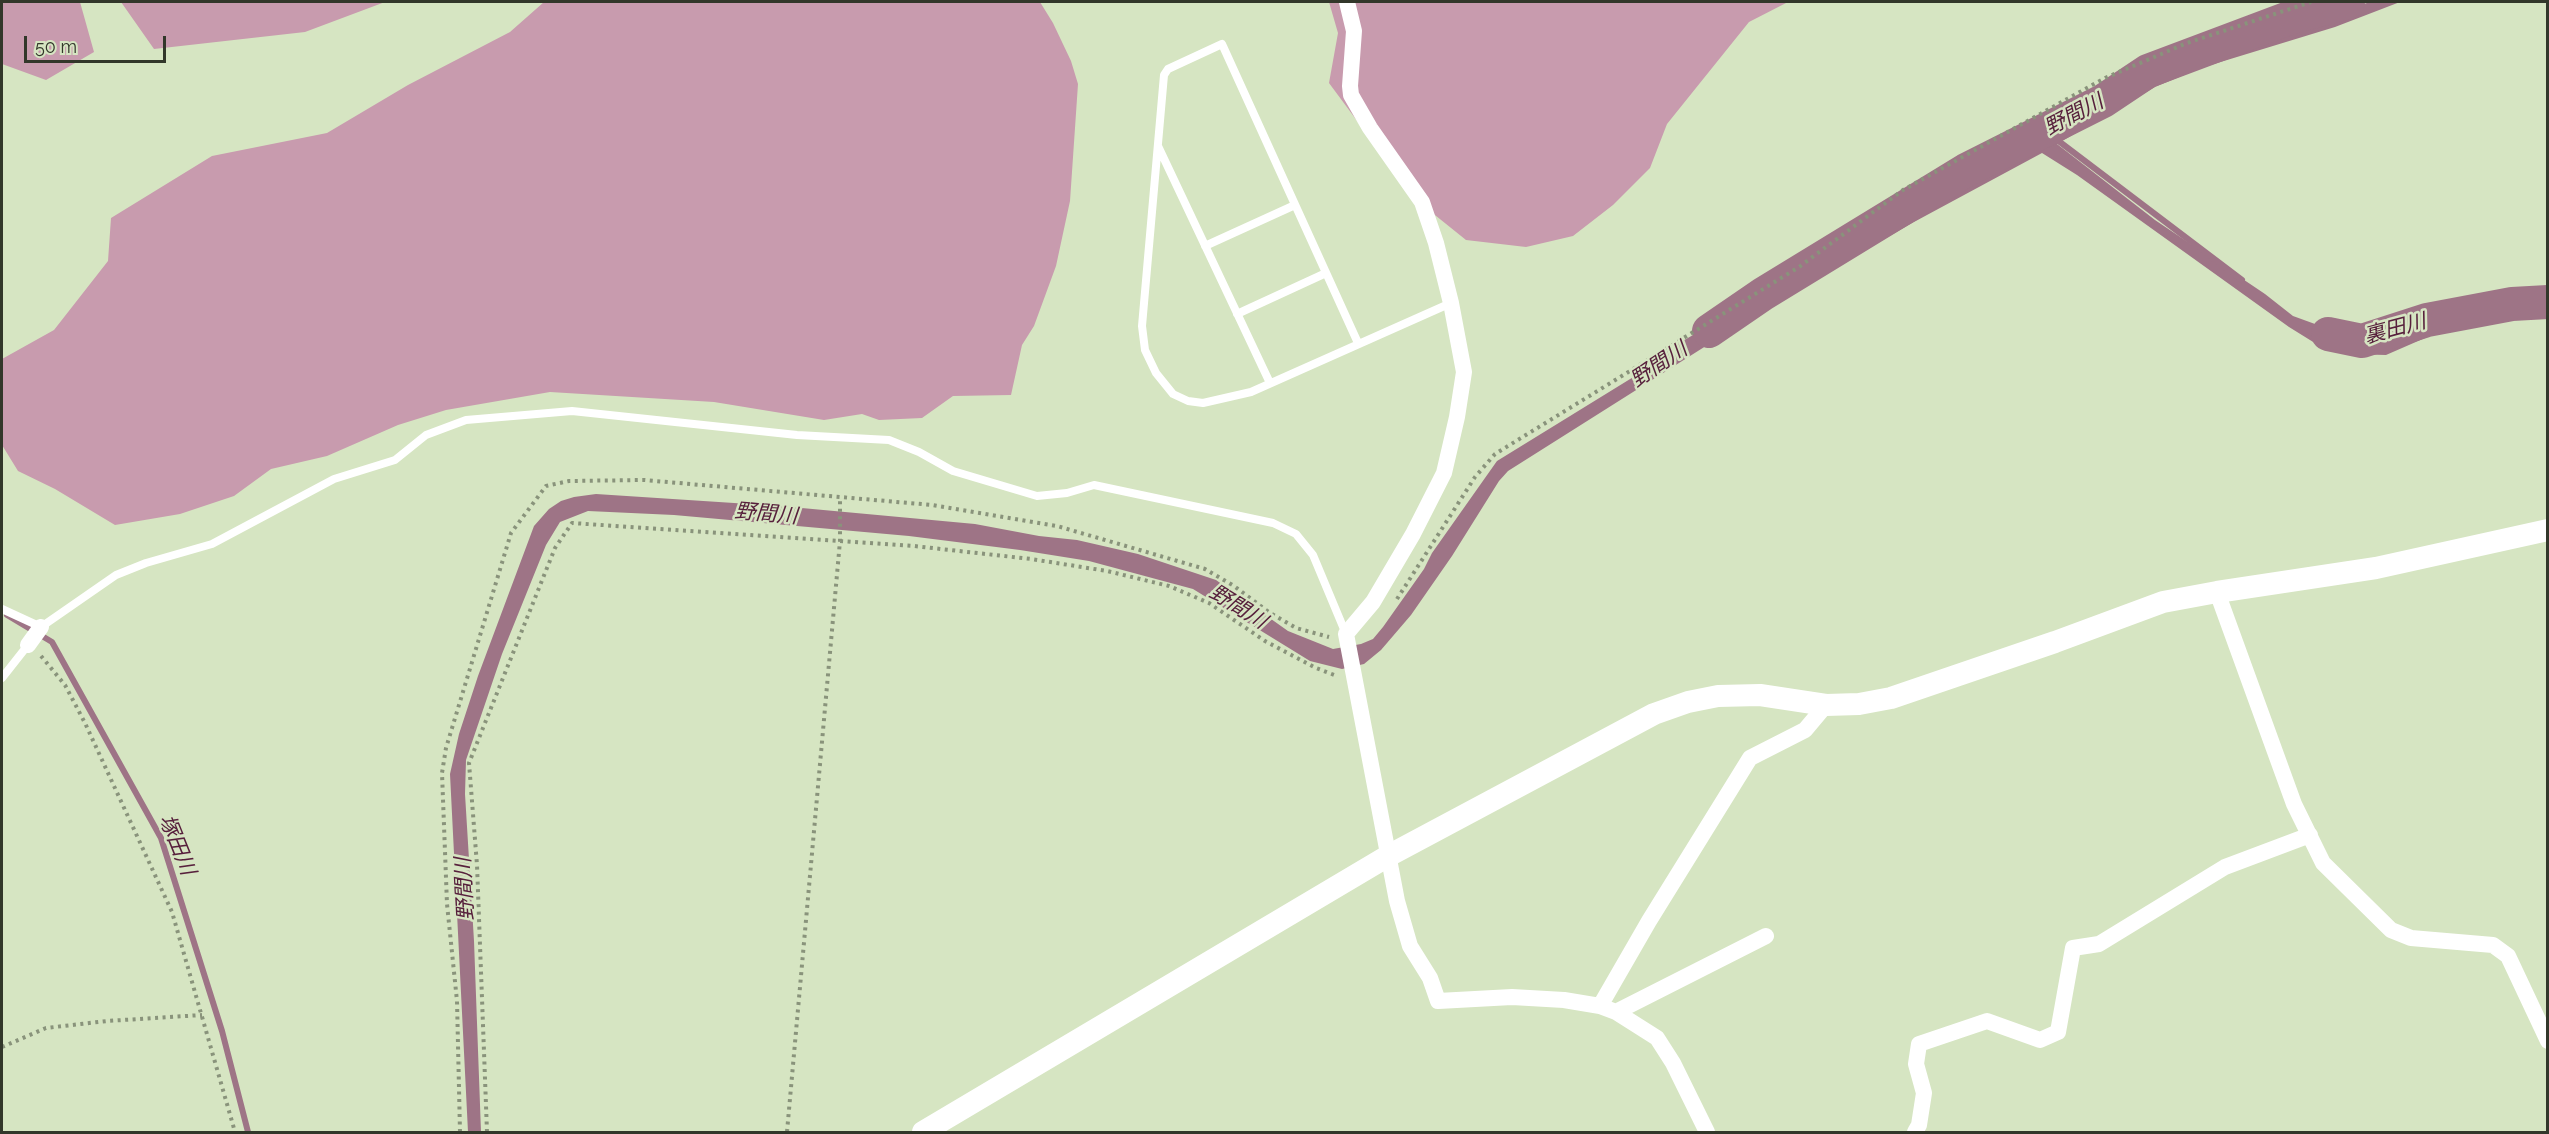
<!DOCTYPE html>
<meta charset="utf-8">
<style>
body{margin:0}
#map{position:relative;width:2549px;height:1134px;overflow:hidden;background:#d6e5c2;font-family:Raleway,sans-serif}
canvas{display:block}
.frame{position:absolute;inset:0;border:3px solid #32372a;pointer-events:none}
.scale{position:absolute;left:24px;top:36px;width:142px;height:27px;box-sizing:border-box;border:3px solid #32372a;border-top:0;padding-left:8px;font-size:18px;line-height:21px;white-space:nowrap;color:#32372a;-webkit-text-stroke:4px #d6e5c2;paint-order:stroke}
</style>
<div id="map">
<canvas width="2549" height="1134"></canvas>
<div class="frame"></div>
<div class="scale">50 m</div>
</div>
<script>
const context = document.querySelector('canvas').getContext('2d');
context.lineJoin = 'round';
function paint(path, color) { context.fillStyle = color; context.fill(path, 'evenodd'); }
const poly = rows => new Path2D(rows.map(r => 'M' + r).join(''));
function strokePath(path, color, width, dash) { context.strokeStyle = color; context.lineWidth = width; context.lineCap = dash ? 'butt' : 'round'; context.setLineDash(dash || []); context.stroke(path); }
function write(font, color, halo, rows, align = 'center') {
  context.font = font + ' Raleway,"Noto Sans JP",sans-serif'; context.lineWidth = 5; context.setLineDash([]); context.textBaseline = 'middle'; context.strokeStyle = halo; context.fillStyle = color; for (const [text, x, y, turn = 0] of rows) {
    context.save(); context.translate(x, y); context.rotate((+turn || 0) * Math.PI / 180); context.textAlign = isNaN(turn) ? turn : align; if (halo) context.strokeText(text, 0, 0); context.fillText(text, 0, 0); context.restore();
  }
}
paint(poly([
 [2,2,80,2,94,52,46,80,2,64],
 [121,2,385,2,305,32,154,49],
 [544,2,1040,2,1053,23,1071,61,1078,84,1070,201,1056,266,1034,326,1022,345,1011,395,953,396,922,418,879,420,862,414,824,420,714,402,550,392,446,410,398,425,327,456,271,469,234,496,180,514,115,525,55,489,18,471,2,445,2,359,54,330,108,261,111,218,212,156,327,133,408,85,510,32],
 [1329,2,1788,2,1749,22,1667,124,1650,168,1613,205,1573,236,1526,247,1466,240,1415,199,1329,83,1338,33]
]), '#c89bae');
paint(poly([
 [2370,2,2400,2,2335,27,2201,68,2155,87,2057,144,2155,220,2265,294,2293,316,2337,332,2384,338,2472,306,2495,301,2547,295,2547,303,2487,311,2386,355,2347,354,2318,345,2289,327,2077,175,2042,153,1914,222,1785,296,1508,471,1499,481,1452,556,1411,615,1381,650,1364,664,1342,669,1310,661,1193,589,1089,561,1020,550,909,536,674,515,588,511,560,522,546,545,502,654,466,760,465,794,474,941,481,1132,468,1132,450,774,459,734,478,676,534,526,549,509,561,501,574,497,596,494,780,506,975,524,1039,536,1077,540,1138,554,1216,580,1288,631,1333,649,1361,644,1373,639,1383,627,1424,569,1432,553,1497,461,1648,368,1667,350,2042,134,2088,111,2151,74]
]), '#9e7486');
strokePath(poly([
 [2044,130,2242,280],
 [7,615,52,642,161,838,222,1031,248,1132]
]), '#9e7486', 6);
strokePath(poly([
 [1709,331,1763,294,1966,170,2103,101,2148,71,2289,18,2348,2],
 [2328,334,2362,341,2427,320,2512,304,2548,302]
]), '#9e7486', 34);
strokePath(poly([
 [1397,599,1475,477,1495,454,1799,267,1903,190,2105,78,2187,43,2311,2],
 [41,656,65,685,85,723,172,912,235,1132],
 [2,1047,46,1028,107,1021,202,1015],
 [460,1132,457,1001,447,904,442,773,446,748,511,533,546,486,569,481,644,480,932,505,1057,526,1205,569,1234,586,1270,613,1296,628,1329,637],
 [487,1132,477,865,469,763,555,548,572,523,914,546,1031,559,1107,571,1169,586,1209,603,1265,641,1316,668,1337,676],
 [787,1132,840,541,840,497]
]), '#89937b', 4, [3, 4.5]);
strokePath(poly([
 [1158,146,1270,383],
 [1205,246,1295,205],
 [1237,314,1326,273],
 [1358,343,1222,44,1168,69,1164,75,1142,326,1145,350,1156,373,1173,394,1188,401,1203,403,1251,392,1451,303],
 [2,609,41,627,116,575,146,563,212,544,334,479,395,460,426,435,466,420,572,411,797,435,889,440,919,452,953,471,1037,496,1067,493,1094,485,1273,523,1296,534,1313,555,1346,634],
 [2,678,28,645]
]), '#fff', 8);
strokePath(poly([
 [1347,2,1354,31,1350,86,1351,95,1370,128,1422,202,1436,243,1451,303,1464,372,1457,417,1444,473,1413,534,1373,602,1346,634,1397,901,1410,946,1430,978,1438,1001,1512,997,1564,1000,1600,1006,1616,1012,1657,1038,1673,1063,1707,1132],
 [2217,592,2294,804,2323,863,2391,930,2411,938,2493,945,2508,956,2548,1041],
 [28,645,41,627],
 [1600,1006,1649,921,1750,758,1805,730,1826,705],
 [1616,1012,1766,936],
 [1915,1132,1919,1125,1924,1093,1916,1064,1919,1044,1987,1021,2040,1040,2058,1032,2073,948,2099,944,2225,867,2310,835]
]), '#fff', 16);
strokePath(poly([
 [923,1132,1388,856,1654,714,1688,702,1718,696,1760,695,1826,705,1859,704,1891,698,2055,642,2163,602,2217,592,2376,568,2548,530]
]), '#fff', 22);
write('italic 21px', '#57203c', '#d6e5c2', [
 ["野間川",2074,115,-28],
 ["裏田川",2395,329,-15],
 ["野間川",1659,365,-34],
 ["野間川",766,514,5],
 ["野間川",1238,607,32],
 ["塚田川",177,845,68],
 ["野間川",465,889,-93]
]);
</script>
